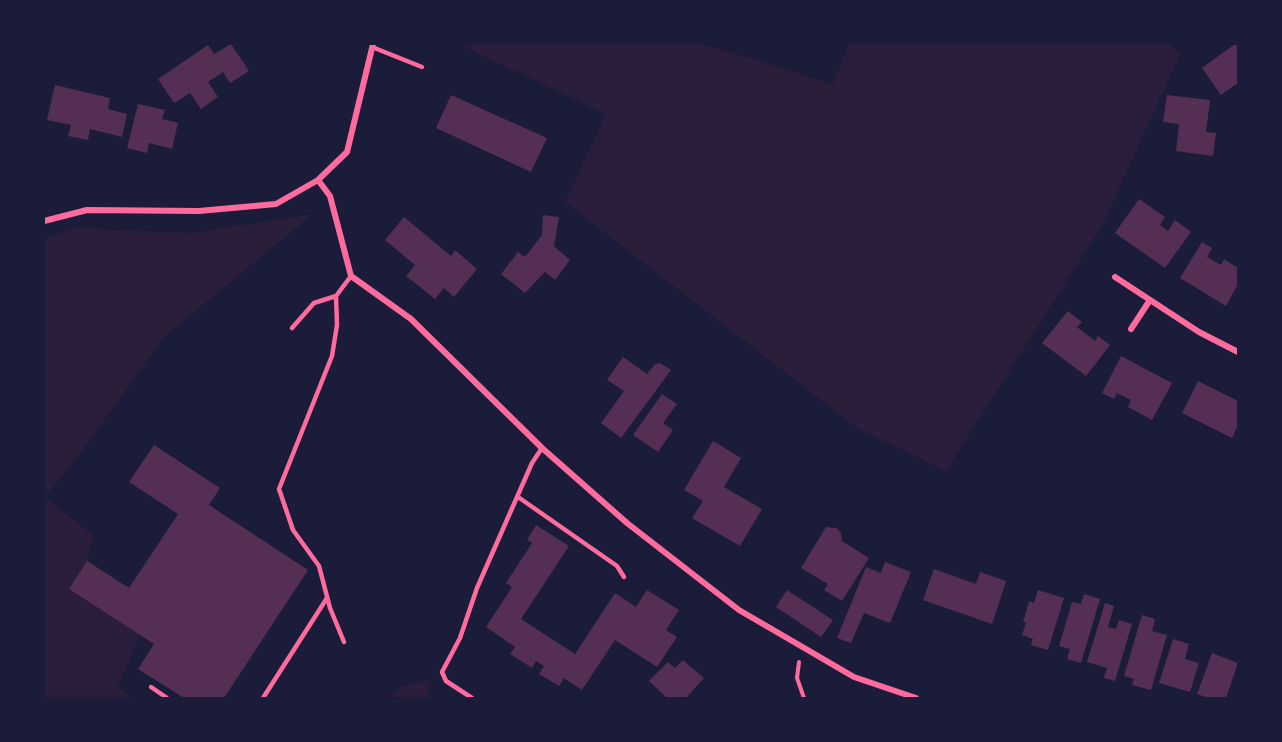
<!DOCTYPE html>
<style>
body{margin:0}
#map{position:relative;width:1282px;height:742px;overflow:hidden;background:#1b1b3a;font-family:"Source Serif 4",serif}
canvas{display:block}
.frame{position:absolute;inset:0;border:45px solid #1b1b3a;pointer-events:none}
</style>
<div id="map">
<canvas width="1282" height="742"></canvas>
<div class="frame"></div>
</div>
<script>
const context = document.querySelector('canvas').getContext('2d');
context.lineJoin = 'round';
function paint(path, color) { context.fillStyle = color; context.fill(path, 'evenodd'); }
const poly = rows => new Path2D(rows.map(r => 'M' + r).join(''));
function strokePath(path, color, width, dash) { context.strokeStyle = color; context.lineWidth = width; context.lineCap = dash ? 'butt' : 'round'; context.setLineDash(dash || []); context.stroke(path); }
paint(poly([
 [459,44,703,44,833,84,849,44,1171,44,1180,54,1103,224,946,471,857,428,565,202,606,114],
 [313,214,164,337,80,454,45,497,94,536,87,561,69,589,140,635,118,687,133,698,44,698,44,240,74,228,193,233],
 [429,681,428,694,434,698,392,698,400,687]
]), '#2a1e3b');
paint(poly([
 [231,44,249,71,230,83,223,72,208,82,218,97,201,109,190,93,174,103,158,79,208,45,214,54],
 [1235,44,1238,48,1238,83,1221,95,1202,68],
 [55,85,110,98,108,109,127,114,122,137,90,129,88,140,68,136,71,125,47,120],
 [451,95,547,138,531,172,436,128],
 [1167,95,1210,100,1206,132,1216,133,1213,156,1176,151,1179,124,1163,122],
 [138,104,165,110,162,119,178,123,172,149,149,143,147,153,127,148],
 [1139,199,1165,217,1160,225,1168,231,1175,220,1191,232,1165,268,1115,233],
 [543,215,559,217,554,246,570,260,555,280,545,272,525,293,501,274,518,252,525,257,542,235],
 [404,217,451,256,455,250,477,269,454,297,444,288,435,299,406,276,415,265,385,240],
 [1202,242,1212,248,1207,257,1221,265,1224,259,1238,268,1238,284,1226,306,1180,278],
 [1068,311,1082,322,1077,327,1095,341,1098,336,1110,345,1086,376,1042,343],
 [1121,356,1172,383,1152,420,1128,407,1131,400,1117,393,1114,399,1102,393],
 [623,357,647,374,655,364,660,363,671,370,621,438,601,423,624,391,607,380],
 [1198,381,1238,401,1238,425,1232,438,1182,413],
 [662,394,677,404,663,423,673,430,658,452,633,435],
 [713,441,741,458,724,487,762,509,740,546,692,518,703,501,684,490],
 [154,445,220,488,209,505,308,570,224,698,184,698,138,669,154,644,69,589,87,561,129,588,178,514,129,482],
 [536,525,569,546,521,619,575,654,615,593,636,607,647,590,679,610,666,630,677,637,657,667,615,640,582,690,564,678,559,686,539,674,544,666,536,661,532,668,510,654,515,647,486,627,512,587,506,583,532,543,527,540],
 [826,527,837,528,841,533,842,541,869,558,842,601,824,590,828,584,801,568],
 [885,562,911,572,890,623,864,613,851,643,837,638,866,567,881,573],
 [934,569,976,584,980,572,1006,581,992,624,923,600],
 [787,590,833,620,821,637,776,607],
 [1038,590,1064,598,1048,650,1031,645,1033,639,1022,635,1026,623,1023,622,1029,601,1034,603],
 [1084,594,1100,599,1081,663,1067,659,1070,649,1059,646,1072,602,1081,604],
 [1105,603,1114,606,1108,627,1116,629,1119,620,1132,624,1115,681,1104,678,1107,668,1087,662],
 [1142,615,1155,619,1152,631,1167,635,1151,690,1132,685,1134,679,1124,676],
 [1173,639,1189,644,1185,659,1199,663,1190,692,1159,683],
 [1212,653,1238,663,1226,698,1208,698,1197,694],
 [683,660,704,678,686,698,667,698,649,681,668,662,675,668]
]), '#542f53');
strokePath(poly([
 [799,662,797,678,804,698]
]), '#ff6b9d', 4);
strokePath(poly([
 [372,47,422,67],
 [336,296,337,325,332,356,279,489,293,530,319,566,330,608,344,642],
 [292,328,314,303,336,296,351,276],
 [518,497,617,566,624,577],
 [151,687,167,698],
 [263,698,327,598],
 [472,698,446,681,442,672,460,638,477,588,532,463,542,448]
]), '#ff6b9d', 4.5);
strokePath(poly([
 [318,180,330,196,351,276,411,319,542,448,627,523,739,610,854,677,916,698],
 [44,221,87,210,199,211,276,204,318,180,347,152,373,44],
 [1115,277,1199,332,1238,352],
 [1131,329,1150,300]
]), '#ff6b9d', 6);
</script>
